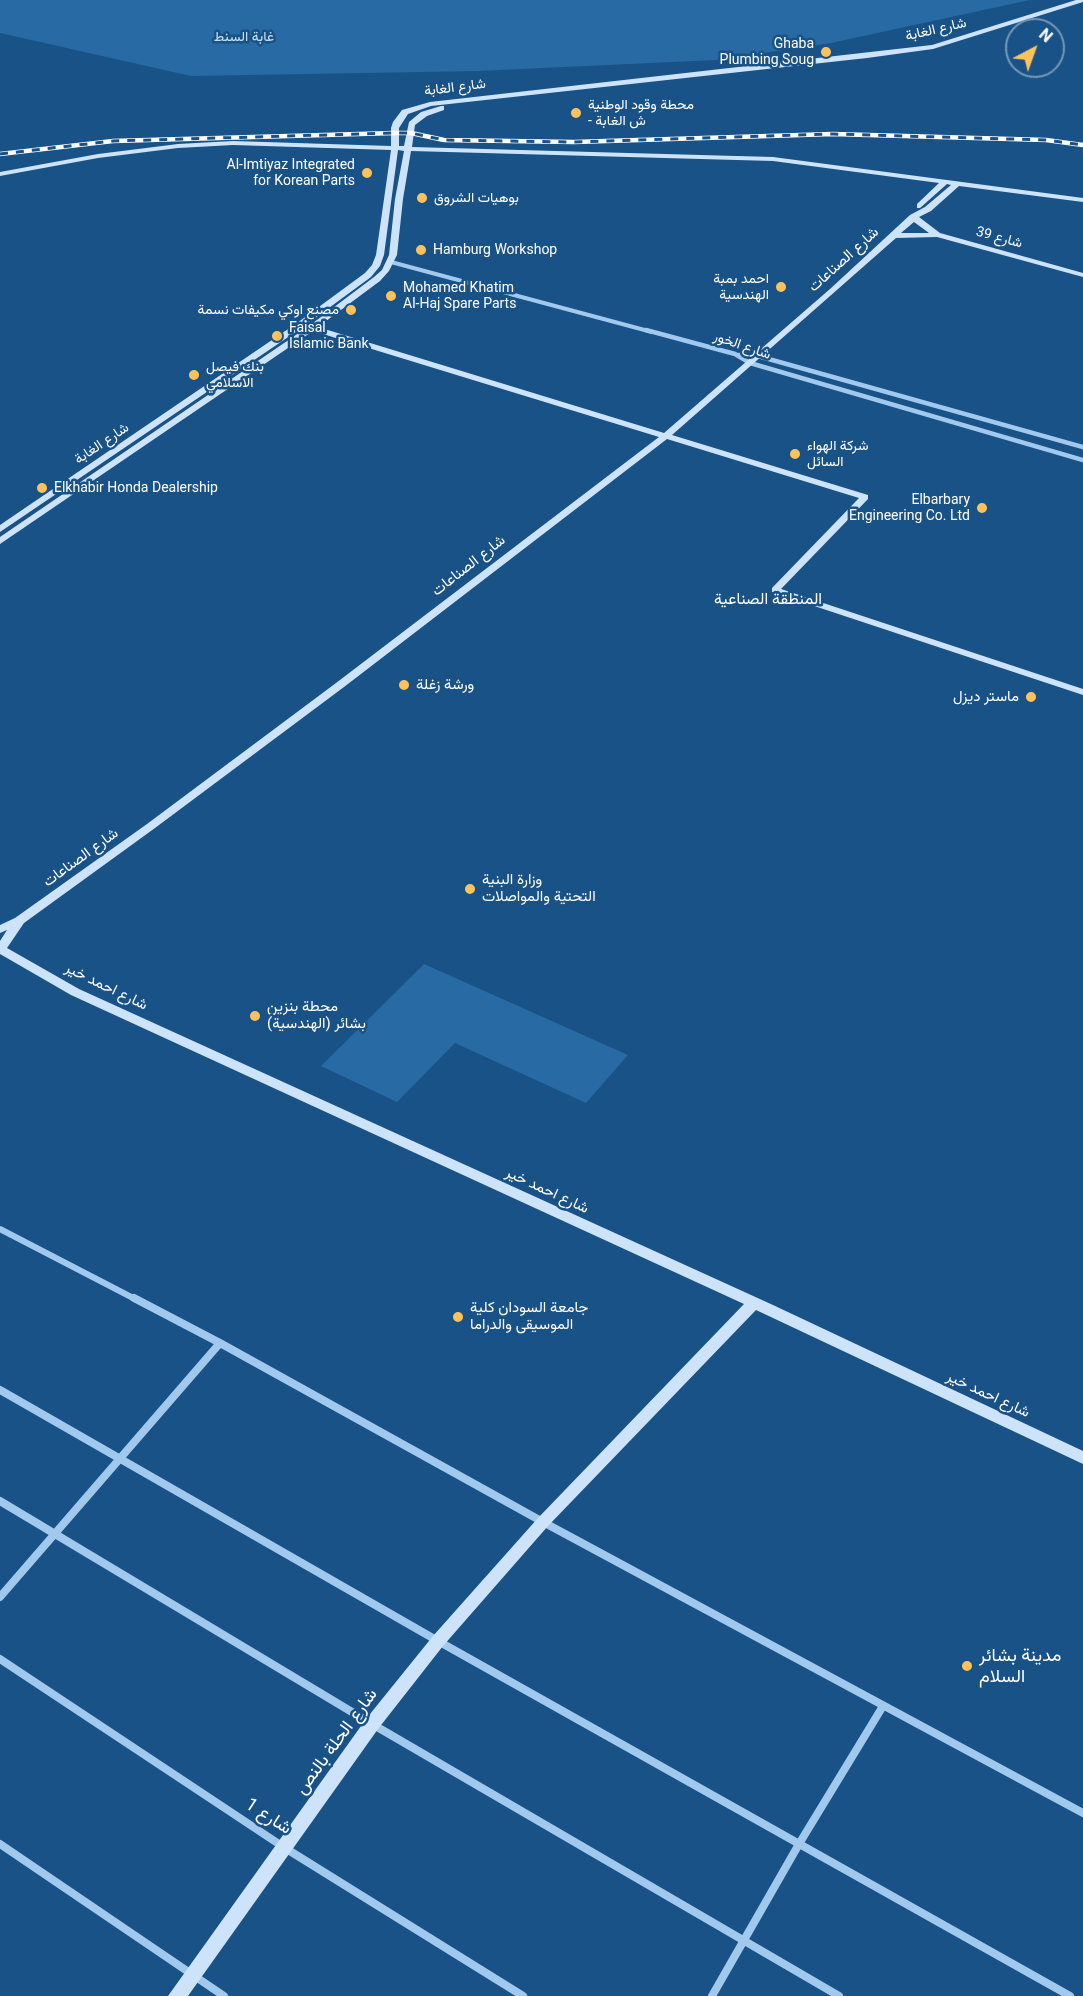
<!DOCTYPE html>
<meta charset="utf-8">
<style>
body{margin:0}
#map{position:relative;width:1083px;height:1996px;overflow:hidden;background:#195286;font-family:Roboto,sans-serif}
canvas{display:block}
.north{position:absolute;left:1005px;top:18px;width:60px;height:60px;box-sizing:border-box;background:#195286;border:2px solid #7597b6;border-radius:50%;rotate:41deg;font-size:16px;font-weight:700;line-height:24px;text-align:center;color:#fff}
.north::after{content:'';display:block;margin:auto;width:21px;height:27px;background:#ffc25b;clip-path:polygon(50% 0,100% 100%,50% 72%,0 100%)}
</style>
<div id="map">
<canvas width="1083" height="1996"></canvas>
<div class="north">N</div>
</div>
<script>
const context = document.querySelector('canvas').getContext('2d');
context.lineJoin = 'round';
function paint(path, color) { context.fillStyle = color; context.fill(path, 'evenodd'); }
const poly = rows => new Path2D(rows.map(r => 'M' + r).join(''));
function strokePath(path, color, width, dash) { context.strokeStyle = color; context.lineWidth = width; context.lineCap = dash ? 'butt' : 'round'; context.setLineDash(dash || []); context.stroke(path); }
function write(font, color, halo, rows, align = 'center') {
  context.font = font + ' Roboto,Vazirmatn,sans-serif'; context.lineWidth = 5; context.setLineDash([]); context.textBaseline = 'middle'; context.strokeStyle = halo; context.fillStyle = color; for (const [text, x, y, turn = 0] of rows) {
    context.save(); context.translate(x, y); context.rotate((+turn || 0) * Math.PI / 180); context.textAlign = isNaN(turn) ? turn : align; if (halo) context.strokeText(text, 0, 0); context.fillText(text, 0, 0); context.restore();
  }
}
paint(poly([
 [0,0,1030,0,831,43,716,60,478,71,191,76,0,33],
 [424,964,628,1055,586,1103,455,1043,397,1102,321,1066]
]), '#286aa4');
strokePath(poly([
 [391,262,652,332]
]), '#a0c9ed', 4);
strokePath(poly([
 [646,330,735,354,750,363,1083,460],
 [739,355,758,356,1083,447]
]), '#a0c9ed', 4.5);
strokePath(poly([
 [0,1229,137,1300]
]), '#a0c9ed', 6);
strokePath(poly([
 [134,1298,220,1343,543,1522,1083,1813],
 [0,1390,438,1641,1070,1996],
 [0,1501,372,1724,839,1996],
 [0,1597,220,1343],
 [0,1659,285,1848,523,1996],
 [0,1844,224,1996],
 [712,1996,799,1844,883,1706]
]), '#a0c9ed', 8);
paint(poly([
 [1076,0,1083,0,1083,2,933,49,867,58,431,106,408,114,399,128,399,146,404,146,409,122,421,112,441,106,444,106,444,110,427,116,415,125,412,147,773,157,1083,198,1083,202,959,186,931,211,919,217,940,233,1083,273,1083,277,937,237,896,238,672,435,868,495,868,499,781,589,1083,689,1083,695,772,592,772,588,859,498,667,439,344,687,155,828,24,923,7,948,79,989,773,1305,1083,1451,1083,1464,756,1310,548,1526,443,1646,378,1729,188,1996,168,1996,366,1719,433,1636,538,1518,744,1304,71,995,0,954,0,941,7,930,0,933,0,925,15,918,147,824,336,683,659,437,313,331,0,544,0,537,309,326,374,277,382,270,389,255,395,199,404,151,398,150,384,255,380,266,371,277,303,327,0,532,0,525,297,323,365,273,372,265,376,255,391,150,233,145,178,148,98,158,0,176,0,172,98,154,178,144,233,141,391,146,391,128,393,122,402,110,430,102,932,45,1076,0],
 [411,151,773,161,939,183,917,204,917,208,920,208,947,184,951,185,925,207,910,215,830,289,664,433,318,327,380,281,389,271,397,255,403,199,411,151],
 [914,222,929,233,901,233,914,222]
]), '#cce3f9');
const rail = poly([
 [0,154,113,141,394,133,411,133,444,140,574,142,833,134,1046,140,1083,145]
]);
strokePath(rail, '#fff', 4.5);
strokePath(rail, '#195286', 3, [8]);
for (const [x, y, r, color] of [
 [826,52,6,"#ffc25b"],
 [576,113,6,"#ffc25b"],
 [367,173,6,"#ffc25b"],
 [422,198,6,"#ffc25b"],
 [421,250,6,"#ffc25b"],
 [781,287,6,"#ffc25b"],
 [391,296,6,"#ffc25b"],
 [351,310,6,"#ffc25b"],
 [277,336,6,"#ffc25b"],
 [194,375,6,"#ffc25b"],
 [795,454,6,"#ffc25b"],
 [42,488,6,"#ffc25b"],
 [982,508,6,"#ffc25b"],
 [404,685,6,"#ffc25b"],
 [1031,697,6,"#ffc25b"],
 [470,889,6,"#ffc25b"],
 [255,1016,6,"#ffc25b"],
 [458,1317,6,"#ffc25b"],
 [967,1666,6,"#ffc25b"]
]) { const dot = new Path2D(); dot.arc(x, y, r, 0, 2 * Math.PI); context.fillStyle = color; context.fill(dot); strokePath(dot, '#195286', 2); }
write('14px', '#fff', '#195286', [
 ["شارع الغابة",936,30,-13],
 ["شارع الغابة",455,88,-7],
 ["شارع 39",999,238,15],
 ["شارع الخور",742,346,19],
 ["شارع الغابة",102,444,-34]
]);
write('14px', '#c5e1f9', '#195286', [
 ["غابة السنط",244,37]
]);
write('14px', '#fff', '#195286', [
 ["Ghaba",814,44,"right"],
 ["Plumbing Soug",814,60,"right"],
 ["محطة وقود الوطنية",588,105],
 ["- ش الغابة",588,121],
 ["Al-Imtiyaz Integrated",355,165,"right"],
 ["for Korean Parts",355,181,"right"],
 ["بوهيات الشروق",434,198],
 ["Hamburg Workshop",433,250],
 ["احمد بمبة",769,279,"right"],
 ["الهندسية",769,295,"right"],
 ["Mohamed Khatim",403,288],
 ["Al-Haj Spare Parts",403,304],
 ["مصنع اوكي مكيفات نسمة",339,310,"right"],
 ["Faisal",289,328],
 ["Islamic Bank",289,344],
 ["بنك فيصل",206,367],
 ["الاسلامي",206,383],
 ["شركة الهواء",807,446],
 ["السائل",807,462],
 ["Elkhabir Honda Dealership",54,488],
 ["Elbarbary",970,500,"right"],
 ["Engineering Co. Ltd",970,516,"right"]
], 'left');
write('15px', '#fff', '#195286', [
 ["شارع الصناعات",844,260,-42],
 ["شارع الصناعات",469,566,-38],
 ["شارع الصناعات",81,858,-36],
 ["شارع احمد خير",106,987,26],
 ["شارع احمد خير",547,1191,25],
 ["شارع احمد خير",988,1395,25]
]);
write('15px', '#fff', '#195286', [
 ["ورشة زغلة",416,685],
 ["ماستر ديزل",1019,697,"right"],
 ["وزارة البنية",482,880],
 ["التحتية والمواصلات",482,897],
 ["محطة بنزين",267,1007],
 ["بشائر (الهندسية)",267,1024],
 ["جامعة السودان كلية",470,1308],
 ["الموسيقى والدراما",470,1325]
], 'left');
write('16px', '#fff', '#195286', [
 ["المنطقة الصناعية",768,600]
]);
write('18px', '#fff', '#195286', [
 ["مدينة بشائر",979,1656],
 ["السلام",979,1677]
], 'left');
write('18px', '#fff', '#195286', [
 ["شارع الحلة بالنص",337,1742,-54],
 ["شارع 1",268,1817,33]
]);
</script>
